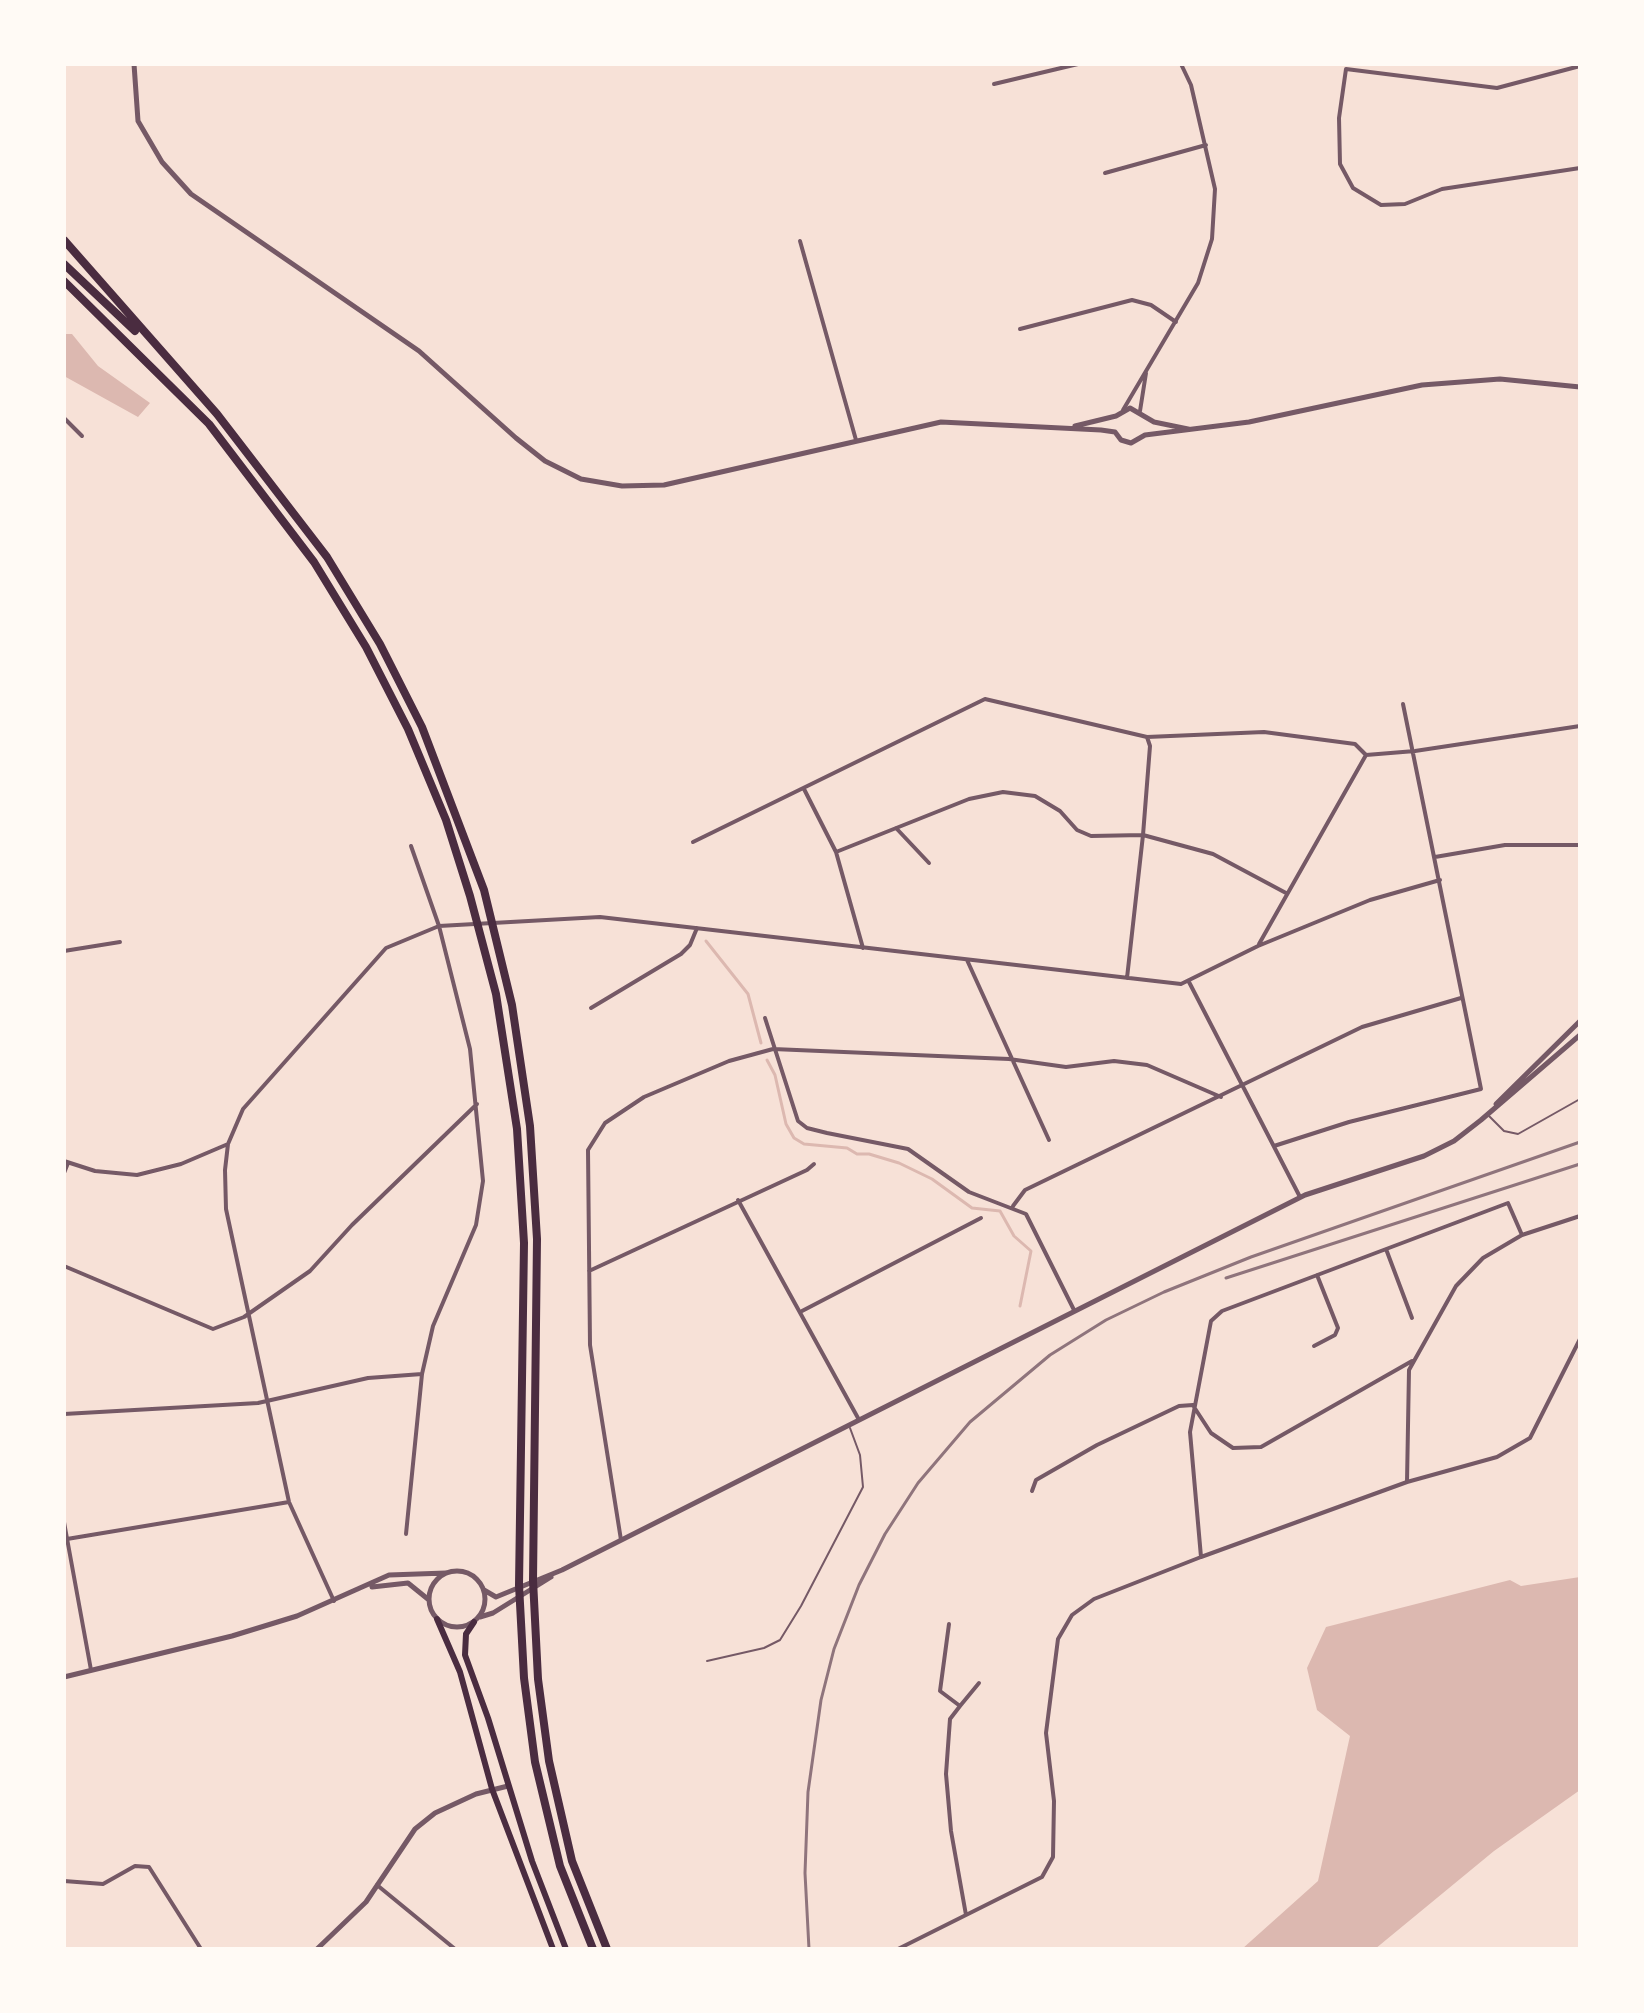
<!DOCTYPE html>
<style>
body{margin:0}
#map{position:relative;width:1644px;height:2013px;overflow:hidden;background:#f7e1d7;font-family:"Playfair Display",serif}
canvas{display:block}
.frame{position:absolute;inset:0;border:66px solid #fffaf5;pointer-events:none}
</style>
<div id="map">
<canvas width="1644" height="2013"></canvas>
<div class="frame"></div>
</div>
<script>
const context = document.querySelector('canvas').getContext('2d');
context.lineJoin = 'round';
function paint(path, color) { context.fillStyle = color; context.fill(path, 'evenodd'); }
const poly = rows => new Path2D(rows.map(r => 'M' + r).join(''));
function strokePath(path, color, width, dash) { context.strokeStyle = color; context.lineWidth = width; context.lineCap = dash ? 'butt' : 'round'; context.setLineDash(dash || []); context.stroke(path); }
paint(poly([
 [64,334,72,334,98,366,150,403,138,417,64,376],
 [1580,1577,1580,1790,1494,1851,1375,1949,1242,1949,1318,1881,1350,1736,1317,1710,1307,1668,1326,1627,1510,1580,1521,1586]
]), '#dcb8b0');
strokePath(poly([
 [706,941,748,994,761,1043],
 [767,1060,775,1075,786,1124,794,1138,804,1144,847,1148,857,1154,869,1154,899,1163,932,1179,972,1208,1000,1211,1014,1236,1031,1251,1020,1306]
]), '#dcb8b0', 3);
strokePath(poly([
 [1488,1115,1504,1131,1518,1134,1580,1099],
 [707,1661,764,1648,780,1640,801,1606,863,1487,860,1455,850,1428]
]), '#755966', 2);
strokePath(poly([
 [1580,66,1497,88,1346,69,1339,118,1340,164,1353,188,1381,205,1405,204,1442,189,1580,168],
 [994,84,1078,64],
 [1105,173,1206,145],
 [800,241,856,440],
 [1020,329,1132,300,1151,305,1176,322],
 [1123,410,1198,283,1212,239,1215,189,1191,85,1181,64],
 [1140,411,1146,373],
 [64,418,82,436],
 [804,789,836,852,863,948],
 [896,828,929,863],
 [693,842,985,699,1147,737,1264,732,1355,744,1366,755,1415,751,1580,726],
 [836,852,969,799,1003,792,1035,796,1060,811,1077,830,1091,836,1143,835,1213,854,1286,893],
 [1435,857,1505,845,1580,845],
 [1259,944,1366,755],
 [64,951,120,942],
 [967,960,1049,1140],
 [1127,978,1143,835,1150,746,1147,737],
 [1189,982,1300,1197],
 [591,1008,681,954,690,945,697,928],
 [765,1018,798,1121,807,1128,827,1133,908,1149,969,1192,1026,1214,1074,1310],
 [1274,1146,1349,1122,1481,1089,1403,704],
 [64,1161,95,1171,137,1175,181,1164,228,1144],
 [64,1173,68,1163],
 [738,1200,858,1418],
 [1013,1206,1025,1190,1362,1027,1461,998],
 [1386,1249,1412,1318],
 [64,1266,213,1329,244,1317,310,1271,352,1225,477,1104],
 [589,1271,807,1170,814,1164],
 [802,1311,981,1218],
 [1314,1346,1335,1335,1338,1328,1317,1275],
 [1194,1407,1211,1433,1233,1448,1261,1447,1412,1361],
 [64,1414,258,1403,368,1378,422,1374],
 [1407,1482,1409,1370,1456,1286,1483,1258,1522,1235,1580,1216],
 [1032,1491,1036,1480,1097,1445,1179,1406,1193,1405],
 [64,1522,91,1670],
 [406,1534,422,1374,433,1326,476,1225,483,1181,470,1049,439,926,411,846],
 [67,1539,289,1502],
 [621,1540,590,1345,588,1150,605,1123,644,1097,729,1061,773,1049,1009,1059,1066,1067,1114,1061,1147,1065,1221,1097],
 [1201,1557,1190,1432,1211,1321,1222,1311,1508,1203,1522,1235],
 [334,1601,289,1502,226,1209,225,1170,228,1144,243,1109,386,948,439,926,600,917,1181,984,1258,946,1370,900,1440,880],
 [949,1624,940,1691,960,1706,950,1719,946,1774,951,1831,966,1915],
 [960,1706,979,1683],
 [64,1881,103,1884,135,1866,149,1867,201,1949],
 [377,1885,455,1949],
 [898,1949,1042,1877,1053,1857,1054,1801,1046,1733,1058,1639,1072,1615,1094,1599,1201,1557,1407,1482,1497,1457,1530,1438,1580,1339]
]), '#755966', 4);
strokePath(poly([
 [134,64,138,121,162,162,191,194,419,351,516,438,545,461,581,479,622,486,664,485,941,422,1101,430,1115,432,1121,440,1131,443,1145,435,1249,422,1422,385,1500,379,1580,387],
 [1075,426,1116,416,1130,408,1154,422,1188,429],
 [1496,1104,1580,1021],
 '429 1599a28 28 0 1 1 56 0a28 28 0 1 1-56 0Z',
 [372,1587,408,1583,429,1600],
 [484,1590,496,1597,562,1570,1305,1195,1424,1156,1454,1141,1481,1120,1580,1035],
 [480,1617,493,1613,551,1577],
 [64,1677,232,1636,297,1616,389,1575,446,1573],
 [317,1949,366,1902,415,1829,435,1813,476,1794,508,1786]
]), '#755966', 5);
strokePath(poly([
 [437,1619,460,1672,492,1789,553,1949],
 [474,1622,466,1634,465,1655,488,1718,532,1861,566,1949]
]), '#4a2c40', 6);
strokePath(poly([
 [64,240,217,414,327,557,380,644,422,727,484,890,512,1005,530,1126,537,1239,533,1580,538,1679,549,1761,572,1861,607,1949],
 [64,264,135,331],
 [64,281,209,424,314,562,366,647,408,729,446,820,470,896,496,994,517,1129,524,1243,519,1585,524,1678,535,1762,560,1866,593,1949]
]), '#4a2c40', 8);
strokePath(poly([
 [1226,1278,1580,1164],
 [809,1949,805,1873,808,1792,821,1700,834,1649,859,1585,885,1534,918,1483,970,1422,1050,1355,1106,1320,1164,1292,1251,1257,1580,1142]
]), '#8f747c', 3);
</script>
